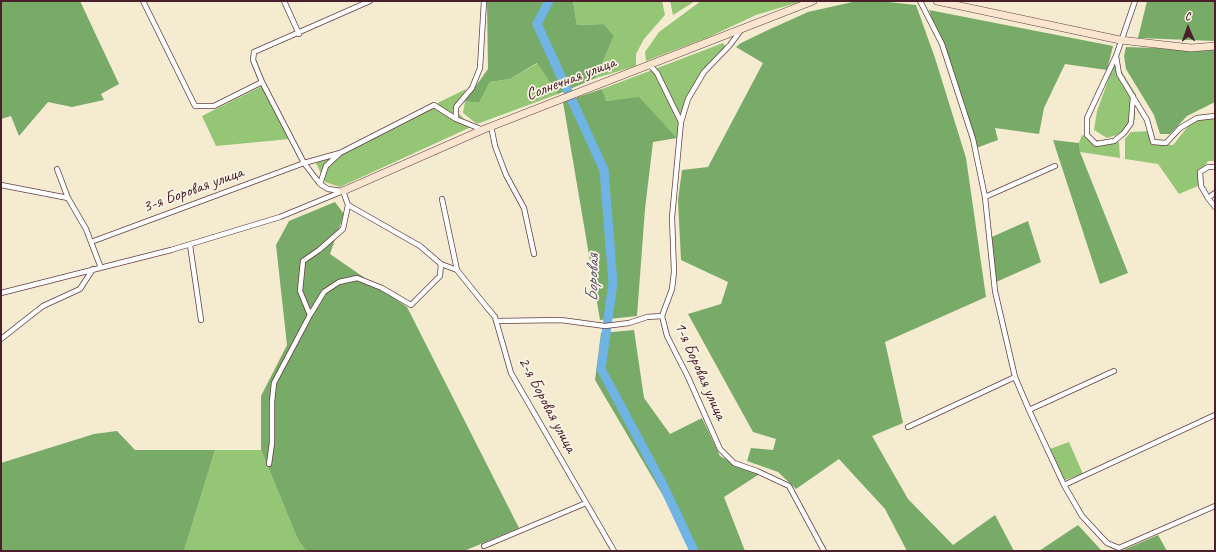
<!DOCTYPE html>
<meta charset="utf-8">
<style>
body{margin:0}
#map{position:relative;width:1216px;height:552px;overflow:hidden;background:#f4ebd1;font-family:Caveat,sans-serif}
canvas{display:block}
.frame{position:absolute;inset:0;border:2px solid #4a1f2b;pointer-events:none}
.north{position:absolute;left:1168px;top:8px;width:40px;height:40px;-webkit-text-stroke:3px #fcf5e5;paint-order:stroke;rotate:358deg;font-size:11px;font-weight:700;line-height:16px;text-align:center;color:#4a1f2b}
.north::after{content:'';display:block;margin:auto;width:14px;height:18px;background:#4a1f2b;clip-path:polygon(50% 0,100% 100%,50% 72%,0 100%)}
</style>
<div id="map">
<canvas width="1216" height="552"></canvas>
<div class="frame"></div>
<div class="north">С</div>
</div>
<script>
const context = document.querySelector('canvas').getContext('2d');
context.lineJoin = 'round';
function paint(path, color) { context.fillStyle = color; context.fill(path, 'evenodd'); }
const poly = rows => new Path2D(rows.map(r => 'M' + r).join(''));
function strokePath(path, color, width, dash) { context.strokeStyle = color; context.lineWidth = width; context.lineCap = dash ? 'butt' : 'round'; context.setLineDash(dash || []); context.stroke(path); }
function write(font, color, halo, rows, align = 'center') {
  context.font = font + ' Caveat,sans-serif'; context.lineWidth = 3.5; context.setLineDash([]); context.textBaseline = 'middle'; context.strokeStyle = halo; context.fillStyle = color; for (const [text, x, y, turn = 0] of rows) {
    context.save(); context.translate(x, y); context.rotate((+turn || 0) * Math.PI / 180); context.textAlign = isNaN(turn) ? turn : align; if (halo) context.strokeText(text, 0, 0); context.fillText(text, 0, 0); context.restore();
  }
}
paint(poly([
 [573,1,662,1,665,15,644,39,636,54,636,66,596,78,614,36,604,24,577,25],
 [670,1,695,1,673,15],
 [701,1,803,1,756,15,709,37,646,61,645,52,659,32],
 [723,43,726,47,696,80,681,113,677,138,639,98,605,101,602,89],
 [1118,53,1120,69,1135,93,1135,119,1123,133,1107,138,1094,130,1097,111],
 [538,63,558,94,477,124,463,113,465,101,479,103,490,82,510,79],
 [262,86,290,139,216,146,202,116],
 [466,89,456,110,471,127,340,187,325,182,316,163],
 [1215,117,1215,161,1208,161,1200,173,1198,186,1179,194,1158,164,1125,159,1125,139,1131,132,1151,131,1155,144,1173,145,1193,120],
 [1082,135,1106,143,1119,142,1120,158,1080,152,1079,143],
 [1069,442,1083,474,1062,481,1047,450],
 [215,450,261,450,298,540,306,551,184,551]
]), '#95c676');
paint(poly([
 [1,1,80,1,119,84,101,94,104,100,72,107,48,102,19,136,11,116,1,119],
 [487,1,573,1,577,25,604,24,614,36,596,78,558,94,537,63,510,79,490,82,479,103,465,101,488,69],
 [857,1,879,1,916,5,935,58,966,158,986,297,885,342,903,423,872,436,908,499,953,545,995,515,1014,551,907,551,885,509,839,459,796,489,778,472,747,461,751,448,773,450,776,439,753,432,688,314,721,304,728,282,681,260,678,200,682,170,708,167,763,63,736,47,741,43,768,30,808,12],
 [1147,1,1215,1,1215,41,1138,38],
 [929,10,1113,46,1107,70,1065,64,1044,108,1039,134,995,128,998,140,976,148],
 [1126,47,1215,50,1215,102,1187,116,1170,134,1160,134,1154,115,1126,69,1124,56],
 [602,89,606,101,639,97,677,138,653,142,645,209,637,316,600,320,563,102],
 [1053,140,1079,143,1080,152,1128,273,1100,284],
 [335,202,344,214,330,254,407,307,519,528,464,551,306,551,298,540,261,450,261,396,287,345,276,245,289,221],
 [1028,221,1041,262,994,283,987,239],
 [634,330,644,398,670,434,702,418,720,456,745,469,761,473,724,497,745,551,690,551,688,538,595,380,601,333],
 [117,431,135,450,215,450,184,551,1,551,1,463,94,434],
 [1078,525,1102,551,1039,551],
 [1158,535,1167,551,1121,551]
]), '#78ab67');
strokePath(poly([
 [549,1,537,24,604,170,613,283,601,369,662,483,694,551]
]), '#70b4e6', 9);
const street = poly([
 [143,1,195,106,214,106,262,82],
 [284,1,299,34],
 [1135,1,1116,56,1119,74,1147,120,1153,142,1166,143,1180,128,1197,118,1215,116],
 [741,30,730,45,704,72,688,99,681,122,672,217,674,272,672,289,662,316,667,336,688,377,720,449,734,463,757,471,789,486,824,551],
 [1116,56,1087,118,1087,135,1096,144,1114,141,1124,133,1131,123,1133,96],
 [649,64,657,73,681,122],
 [456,119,456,107,472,88,480,68,484,1],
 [491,126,495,146,506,175,524,208,534,254],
 [57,169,68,198],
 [320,184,326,166,340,153,434,105,456,119,483,130],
 [1,185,68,198,86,229,101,268],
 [342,191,328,189,320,184,304,163,262,82,253,60,254,52,370,1],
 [343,191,348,205,420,246,441,264,457,270,485,305,495,317,511,373,614,551],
 [1215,193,1208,198,1215,207],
 [985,197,1055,166],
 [1208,198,1201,186,1200,172,1208,167,1215,167],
 [442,199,457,270],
 [91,242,304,163,340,153],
 [190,245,201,320],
 [1,293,171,250,280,217,343,191],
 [310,315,324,292,339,282,357,278,382,288,411,305,440,276,441,264],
 [496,321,561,320,605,326,629,323,647,317,662,316],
 [1,339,43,306,80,289,93,269],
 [1015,377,1029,410,1064,485,1082,516,1107,543,1119,548,1215,506],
 [1029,410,1114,371],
 [908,427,1015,377,995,291,985,197,973,139,942,44,920,1],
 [269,464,272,443,272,402,274,383,310,315,300,291,303,261,319,250,343,229,348,205],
 [1064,485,1215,415],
 [484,546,586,503]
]);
const secondary = poly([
 [937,1,1120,40,1191,48,1215,46],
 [343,191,482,130,813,1]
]);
strokePath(street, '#643e44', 6);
strokePath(secondary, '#643e44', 8);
strokePath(street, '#fff', 4.5);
strokePath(secondary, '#fbe5cf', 7);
write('17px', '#4a1f2b', '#fcf5e5', [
 ["Солнечная улица",571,79,-21],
 ["3-я Боровая улица",193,190,-20],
 ["1-я Боровая улица",700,371,66],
 ["2-я Боровая улица",547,405,62]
]);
write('italic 18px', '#57536c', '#fcf5e5', [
 ["Боровая",593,278,-89]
]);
</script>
